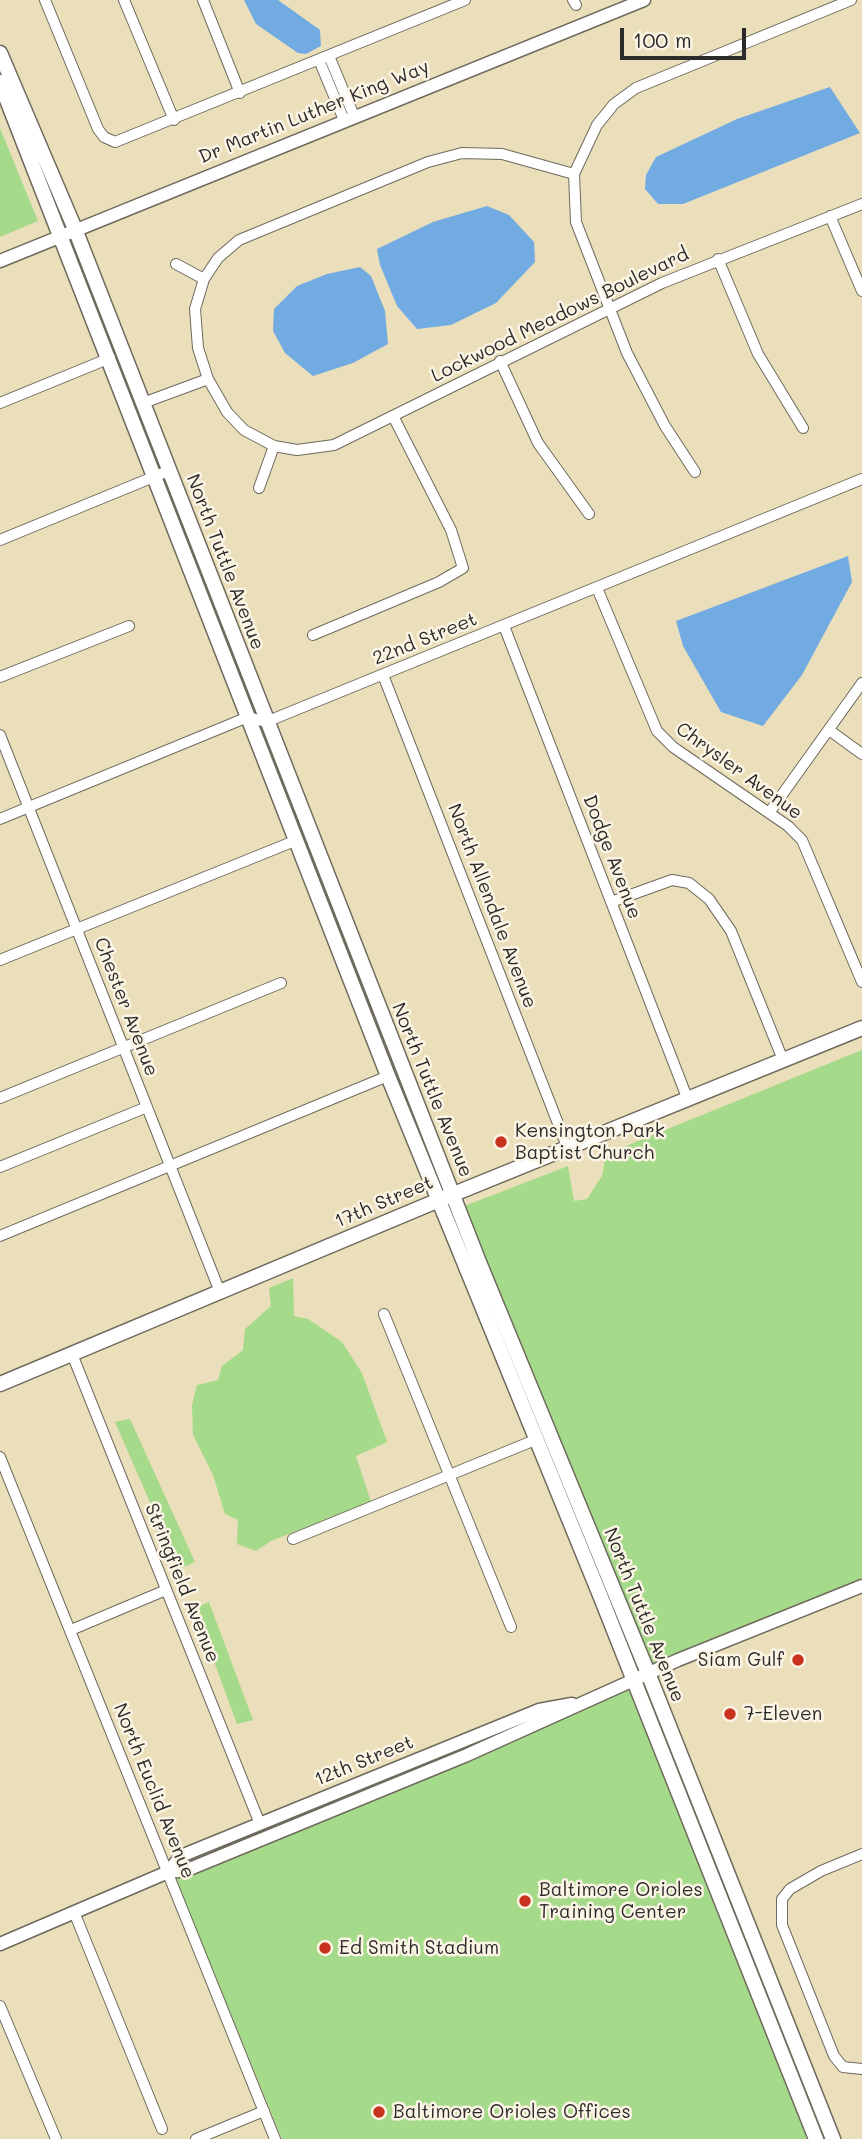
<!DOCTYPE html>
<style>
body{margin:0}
#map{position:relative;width:862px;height:2139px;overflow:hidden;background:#eadfba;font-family:Mali,sans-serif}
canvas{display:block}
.scale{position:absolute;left:620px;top:28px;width:126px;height:32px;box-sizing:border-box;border:4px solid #2b2b2b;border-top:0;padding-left:9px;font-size:21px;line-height:24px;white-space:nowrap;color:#2b2b2b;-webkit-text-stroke:5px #fcf5e5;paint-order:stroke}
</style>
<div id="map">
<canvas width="862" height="2139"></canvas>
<div class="scale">100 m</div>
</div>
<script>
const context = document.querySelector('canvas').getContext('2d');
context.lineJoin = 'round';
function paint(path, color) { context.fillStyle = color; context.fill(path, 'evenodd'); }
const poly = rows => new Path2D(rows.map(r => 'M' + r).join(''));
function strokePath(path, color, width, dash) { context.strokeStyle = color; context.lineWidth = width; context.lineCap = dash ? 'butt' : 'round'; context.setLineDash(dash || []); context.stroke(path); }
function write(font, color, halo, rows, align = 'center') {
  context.font = font + ' Mali,sans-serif'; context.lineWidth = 5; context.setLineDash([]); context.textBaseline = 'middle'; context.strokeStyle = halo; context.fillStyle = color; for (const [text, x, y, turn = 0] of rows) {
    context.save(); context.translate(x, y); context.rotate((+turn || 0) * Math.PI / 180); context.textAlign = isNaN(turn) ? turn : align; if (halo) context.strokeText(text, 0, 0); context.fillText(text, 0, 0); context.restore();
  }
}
paint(poly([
 [0,128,38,221,0,237],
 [862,1050,862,1581,650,1667,462,1207,568,1166,574,1201,587,1199,602,1176,606,1154],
 [293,1278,294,1316,308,1319,342,1342,362,1373,387,1442,356,1456,371,1502,271,1541,256,1551,237,1544,238,1520,225,1514,213,1475,193,1435,192,1405,197,1385,218,1380,222,1366,243,1350,245,1329,271,1306,269,1288],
 [130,1419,195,1562,179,1569,115,1422],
 [209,1602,253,1720,237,1724,205,1637,199,1606],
 [629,1687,812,2139,282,2139,174,1876,468,1759]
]), '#a5da8a');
paint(poly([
 [244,0,278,0,320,30,321,46,306,54,298,53,256,24],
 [830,87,860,133,683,204,658,204,645,189,646,175,656,157,737,119],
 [487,206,509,215,534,242,535,262,496,303,451,325,417,329,397,306,380,265,377,249,433,222],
 [360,267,371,276,385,311,388,344,353,363,313,376,285,353,273,331,274,309,297,286,327,274],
 [848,556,852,582,802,675,763,726,721,712,683,646,676,621]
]), '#72abe2');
const minor = poly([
 [45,0,98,129,104,137,115,142,465,0],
 [124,0,174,120],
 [203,0,240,93],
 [573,0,576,5],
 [329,56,354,116],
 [319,60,344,120],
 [574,174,502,154,462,153,428,162,239,240,218,258,204,279,195,309,198,348,208,379,227,412,244,430,274,446,297,450,334,445,662,283,862,204],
 [830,216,862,291],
 [718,259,758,354,803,428],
 [176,264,204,279],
 [500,361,538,443,589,514],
 [0,403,110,358],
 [143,403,208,379],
 [695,472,665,426,627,353,576,222,574,174,597,125,614,104,636,88,851,0],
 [259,488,274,446],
 [0,540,168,471],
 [597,588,657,731,673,747,788,826,802,840,862,982],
 [504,626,688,1100],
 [313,635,439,582,463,568,451,530,393,416],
 [383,675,568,1149],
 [0,677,129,626],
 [829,730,862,754],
 [0,735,220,1292],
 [769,813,862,683],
 [0,819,248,717,266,722,862,479],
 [611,902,672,880,689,883,709,899,731,931,783,1060],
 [0,960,297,840],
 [0,1098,281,983],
 [0,1167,147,1107],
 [0,1236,388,1076],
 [384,1314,511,1627],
 [72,1354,260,1824],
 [0,1457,275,2139],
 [293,1539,535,1440],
 [71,1630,166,1590],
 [862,1854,821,1871,790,1889,782,1899,782,1925,834,2056,843,2067,862,2069],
 [74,1912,162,2129],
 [0,2006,56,2139],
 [196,2139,264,2111]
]);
const tertiary = poly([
 [0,261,644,0],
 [168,1872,181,1856,539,1710,572,1704],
 [0,1944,168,1872,187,1870,467,1755,678,1660,862,1586]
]);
const secondary = poly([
 [0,53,75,229,479,1262,648,1673,833,2139],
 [0,82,388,1076,600,1595,816,2139],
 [0,1384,439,1200,862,1028]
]);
strokePath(minor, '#6e6a5d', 12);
strokePath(tertiary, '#6e6a5d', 15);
strokePath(secondary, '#6e6a5d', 17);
strokePath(minor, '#fff', 10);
strokePath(tertiary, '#fff', 12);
strokePath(secondary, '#fff', 14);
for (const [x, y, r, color] of [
 [501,1142,7,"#c8321e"],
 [798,1660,7,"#c8321e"],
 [730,1714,7,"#c8321e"],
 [525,1901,7,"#c8321e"],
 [325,1948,7,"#c8321e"],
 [379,2112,7,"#c8321e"]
]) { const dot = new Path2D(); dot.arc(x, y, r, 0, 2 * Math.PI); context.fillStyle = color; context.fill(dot); strokePath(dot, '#fcf5e5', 2.5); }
write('19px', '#2b2b2b', '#fcf5e5', [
 ["Dr Martin Luther King Way",314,112,-22],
 ["Lockwood Meadows Boulevard",560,315,-26],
 ["North Tuttle Avenue",225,562,69],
 ["22nd Street",425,639,-22],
 ["Chrysler Avenue",739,771,36],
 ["Dodge Avenue",612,857,69],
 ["North Allendale Avenue",492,906,69],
 ["Chester Avenue",126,1007,69],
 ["North Tuttle Avenue",432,1090,68],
 ["17th Street",384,1202,-23],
 ["Stringfield Avenue",182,1583,68],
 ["North Tuttle Avenue",644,1615,68],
 ["12th Street",364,1761,-22],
 ["North Euclid Avenue",154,1791,68]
]);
write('19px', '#2b2b2b', '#fcf5e5', [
 ["Kensington Park",515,1131],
 ["Baptist Church",515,1153],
 ["Siam Gulf",784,1660,"right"],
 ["7-Eleven",744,1714],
 ["Baltimore Orioles",539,1890],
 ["Training Center",539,1912],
 ["Ed Smith Stadium",339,1948],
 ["Baltimore Orioles Offices",393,2112]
], 'left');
</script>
